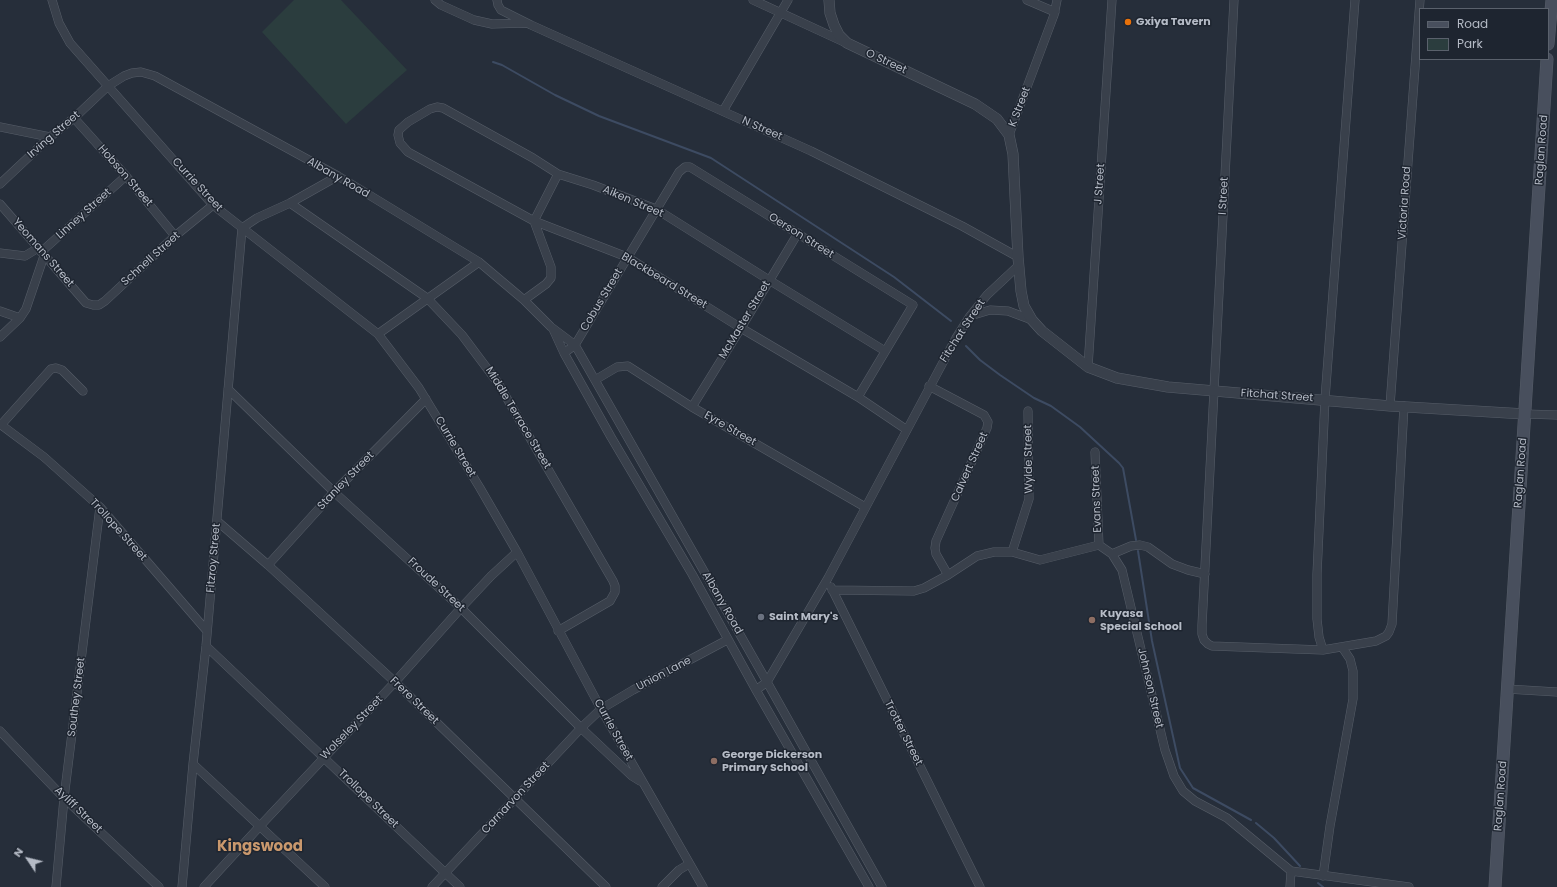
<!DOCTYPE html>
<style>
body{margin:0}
#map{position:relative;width:1557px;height:887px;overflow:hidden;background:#262e3a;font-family:Poppins,sans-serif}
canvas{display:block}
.legend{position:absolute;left:1419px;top:8px;width:130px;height:52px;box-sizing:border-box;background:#1e2530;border:1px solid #5a616c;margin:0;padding:5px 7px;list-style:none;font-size:12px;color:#b5bbc6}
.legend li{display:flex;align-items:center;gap:8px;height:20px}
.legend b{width:20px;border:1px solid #5a616c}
.north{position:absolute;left:8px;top:839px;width:40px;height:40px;-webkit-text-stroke:3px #1e2530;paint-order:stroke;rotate:305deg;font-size:11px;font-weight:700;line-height:16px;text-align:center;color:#b5bbc6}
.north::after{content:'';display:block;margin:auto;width:14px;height:18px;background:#b5bbc6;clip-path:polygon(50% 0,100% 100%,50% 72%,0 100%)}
</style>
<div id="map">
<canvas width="1557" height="887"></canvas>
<ul class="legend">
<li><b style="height:5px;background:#484f5d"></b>Road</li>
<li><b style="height:11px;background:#2b3d3e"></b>Park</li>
</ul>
<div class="north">N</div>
</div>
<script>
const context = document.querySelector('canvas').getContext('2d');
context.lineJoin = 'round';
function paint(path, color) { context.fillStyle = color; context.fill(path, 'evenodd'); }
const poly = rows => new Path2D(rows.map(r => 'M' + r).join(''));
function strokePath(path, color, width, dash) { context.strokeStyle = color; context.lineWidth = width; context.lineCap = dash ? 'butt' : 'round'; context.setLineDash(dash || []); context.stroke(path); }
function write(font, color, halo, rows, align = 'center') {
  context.font = font + ' Poppins,sans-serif'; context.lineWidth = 3; context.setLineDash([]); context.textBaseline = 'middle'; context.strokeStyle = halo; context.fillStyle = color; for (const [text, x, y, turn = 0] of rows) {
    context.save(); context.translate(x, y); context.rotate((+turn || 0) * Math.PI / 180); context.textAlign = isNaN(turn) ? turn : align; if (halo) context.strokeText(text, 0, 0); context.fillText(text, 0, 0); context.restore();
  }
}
paint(poly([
 [294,0,341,0,407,70,346,124,262,32]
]), '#2b3d3e');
strokePath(poly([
 [493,62,502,65,555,95,599,116,711,158,894,277,951,321],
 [966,346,980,360,1000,375,1034,398,1051,406,1080,427,1119,463,1123,468,1136,540],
 [1138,551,1152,641,1180,768,1193,788,1251,820],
 [1256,823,1274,838,1300,866],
 [1318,883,1323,887]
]), '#3d4b62', 2);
const minor = poly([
 [52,0,59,23,70,43,213,205,378,334,419,388,480,488,517,552,601,709,703,887],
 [435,0,441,5,474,20,492,24,526,23],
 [497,0,498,5,501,10,531,25,811,151,962,226,1018,257],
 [753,0,844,42],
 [1027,0,1055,12],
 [1234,0,1202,625,1202,634,1204,640,1208,644,1212,646,1323,650,1376,641,1386,636,1389,632,1392,624,1404,406],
 [723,111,788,0],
 [74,118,126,176,175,236],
 [0,127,50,137],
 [1009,135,1054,15,1057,0],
 [0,184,50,137,74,118,108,86,124,76,132,73,141,72,155,76,338,176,479,262,524,300,551,327,575,345,767,682,882,887],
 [290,203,427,298,462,335,498,383,613,581,615,586,615,592,610,601,558,631],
 [0,204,86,303,93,305,99,305,105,301,175,236,213,205],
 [41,252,126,176],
 [0,253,25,256,38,248],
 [524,300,546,284,551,278,551,267,534,221,558,174],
 [0,311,20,318],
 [970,316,990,310,1008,311,1032,320],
 [553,329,564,353,611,437,692,574,756,690,869,887],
 [378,334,479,262],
 [0,337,20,318,26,309,44,256],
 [885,351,769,280,656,209,593,185,558,174,533,158,443,108,437,107,430,109,408,122,399,130,398,135,400,143,408,152,534,221,627,257,741,328,858,397,907,430],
 [564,353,575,345,584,330,679,172,685,167,690,167,913,305,858,397],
 [1088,367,1112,0],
 [595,380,617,367,628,366,692,407,865,507],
 [929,386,984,415,988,422,987,428,936,541,935,548,936,554,948,575],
 [228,389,334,492,461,608,581,728,632,776,640,781],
 [1390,406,1420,0],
 [692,407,741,328,798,233],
 [1525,414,1557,415],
 [0,424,44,457,100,507,207,631],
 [1,425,51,369,56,368,62,370,83,391],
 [1095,452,1099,545],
 [217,521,268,565,395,682,606,887],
 [1012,552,1029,499,1028,411],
 [1112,554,1131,546,1140,545,1148,547,1172,564,1188,570,1205,574],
 [268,565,334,492,426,399],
 [831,587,980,887],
 [832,590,914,591,924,588,948,575,977,556,994,552,1012,552,1040,560,1099,545,1112,554,1122,570,1165,750,1174,776,1183,791,1195,801,1227,818,1291,871,1409,887],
 [206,646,460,887],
 [1323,650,1319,637,1317,619,1317,574,1325,399,1355,0],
 [1507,689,1557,692],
 [756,690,767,682,828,578,956,338,970,316,987,295,1018,266],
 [0,731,64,798,159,887],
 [193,764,325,887],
 [1323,876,1330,826,1353,699,1353,671,1350,659,1342,647],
 [56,887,64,798,100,507],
 [182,887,193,764,206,646,242,228,257,218,290,203,338,176],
 [204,887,260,826,395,682,461,608,491,576,517,552],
 [432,887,581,728,601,709,633,690,727,640],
 [662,887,679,870,689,864],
 [1290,887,1291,871]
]);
const tertiary = poly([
 [829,0,830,13,834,25,839,35,847,43,975,104,997,119,1009,135,1013,154,1018,257,1021,291,1024,306,1032,320,1042,331,1088,367,1117,378,1168,387,1390,406,1525,414]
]);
const secondary = poly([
 [1548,44,1552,0],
 [1495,887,1547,59]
]);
strokePath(minor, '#575e69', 9);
strokePath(tertiary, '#575e69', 11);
strokePath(secondary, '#575e69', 13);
strokePath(minor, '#39404b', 8);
strokePath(tertiary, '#39404b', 10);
strokePath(secondary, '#484f5d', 12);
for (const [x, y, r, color] of [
 [1128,22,4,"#e8710a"],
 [761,617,4,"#6b7280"],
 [1092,620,4,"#8d6e63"],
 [714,761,4,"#8d6e63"]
]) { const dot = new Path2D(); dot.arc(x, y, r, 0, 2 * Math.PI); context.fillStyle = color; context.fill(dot); strokePath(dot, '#1e2530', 1.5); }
write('bold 11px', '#b5bbc6', '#1e2530', [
 ["Gxiya Tavern",1136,22],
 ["Kuyasa",1100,614],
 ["Special School",1100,627],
 ["Saint Mary's",769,617],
 ["George Dickerson",722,755],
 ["Primary School",722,768]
], 'left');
write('11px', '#b5bbc6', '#1e2530', [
 ["O Street",886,62,25],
 ["K Street",1020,107,-69],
 ["N Street",762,129,24],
 ["Irving Street",54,135,-41],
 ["Raglan Road",1542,150,-86],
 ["Hobson Street",125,176,49],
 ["Albany Road",338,178,30],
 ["J Street",1100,184,-86],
 ["Currie Street",197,185,47],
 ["I Street",1224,196,-87],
 ["Aiken Street",633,202,23],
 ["Victoria Road",1405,203,-86],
 ["Linney Street",84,214,-42],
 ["Oerson Street",801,236,32],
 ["Yeomans Street",43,253,49],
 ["Schnell Street",151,259,-42],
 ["Blackbeard Street",664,281,31],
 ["Cobus Street",602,300,-59],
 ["McMaster Street",745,320,-59],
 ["Fitchat Street",963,331,-57],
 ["Fitchat Street",1277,396,4],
 ["Middle Terrace Street",518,418,59],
 ["Eyre Street",730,429,30],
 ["Currie Street",455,447,59],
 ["Wylde Street",1029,459,-91],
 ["Calvert Street",970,467,-66],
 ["Raglan Road",1521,473,-86],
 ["Stanley Street",346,481,-46],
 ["Evans Street",1097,499,-92],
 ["Trollope Street",118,530,48],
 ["Fitzroy Street",214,558,-85],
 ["Froude Street",436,585,43],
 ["Albany Road",722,603,60],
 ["Union Lane",664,674,-28],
 ["Johnson Street",1150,688,77],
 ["Southey Street",77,697,-83],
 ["Frere Street",414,701,44],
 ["Wolseley Street",352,728,-46],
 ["Currie Street",613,730,61],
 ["Trotter Street",903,733,63],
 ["Raglan Road",1501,796,-86],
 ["Carnarvon Street",516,798,-47],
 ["Trollope Street",368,799,44],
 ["Ayliff Street",78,810,44]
]);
write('bold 15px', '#c9986d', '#1e2530', [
 ["Kingswood",260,847]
]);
</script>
